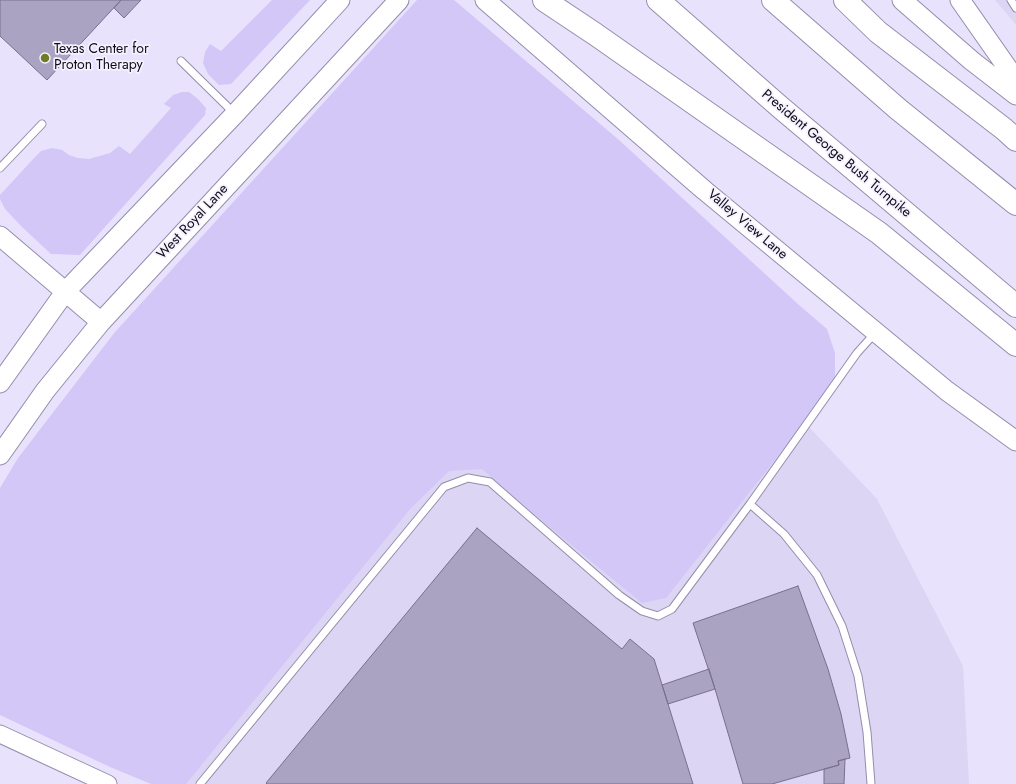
<!DOCTYPE html>
<style>
body{margin:0}
canvas{display:block;background:#e8e2fc}
</style>
<canvas width="1016" height="784"></canvas>
<script>
const context = document.querySelector('canvas').getContext('2d');
context.lineJoin = 'round';
function paint(path, color) { context.fillStyle = color; context.fill(path, 'evenodd'); }
const poly = rows => new Path2D(rows.map(r => 'M' + r).join(''));
function strokePath(path, color, width, dash) { context.strokeStyle = color; context.lineWidth = width; context.lineCap = dash ? 'butt' : 'round'; context.setLineDash(dash || []); context.stroke(path); }
function write(font, color, halo, rows, align = 'center') {
  context.font = font + ' Jost,sans-serif'; context.lineWidth = 3.5; context.setLineDash([]); context.textBaseline = 'middle'; context.strokeStyle = halo; context.fillStyle = color; for (const [text, x, y, turn = 0] of rows) {
    context.save(); context.translate(x, y); context.rotate((+turn || 0) * Math.PI / 180); context.textAlign = isNaN(turn) ? turn : align; if (halo) context.strokeText(text, 0, 0); context.fillText(text, 0, 0); context.restore();
  }
}
paint(poly([
 [995,0,1016,0,1016,25],
 [791,408,877,499,963,666,969,784,177,784,438,455]
]), '#dcd5f4');
paint(poly([
 [272,0,310,0,231,84,219,85,208,74,203,63,205,52,210,44,221,51],
 [417,0,454,0,619,140,799,305,827,329,835,353,835,384,666,598,642,603,541,520,482,469,449,471,411,508,186,784,151,784,110,767,0,715,0,488,18,458,115,332],
 [182,92,189,92,198,99,206,108,205,115,80,255,51,254,22,227,5,209,0,199,0,195,35,157,41,151,52,148,62,150,69,155,78,158,89,159,110,153,119,146,130,154,171,108,164,104,173,95]
]), '#d3c7f8');
const building = poly([
 [0,0,121,0,47,80,0,36,0,0],
 [121,0,141,0,124,18,114,8,121,0],
 [477,528,622,649,630,639,654,659,693,784,267,784,266,783,477,528],
 [798,586,828,669,841,714,850,758,838,761,839,765,772,784,743,784,715,689,693,623,798,586],
 [709,669,715,689,668,704,662,685,709,669],
 [845,759,844,784,824,784,824,769,839,765,838,761,845,759]
]);
paint(building, '#aba3c2');
strokePath(building, '#78708d', 1);
const service = poly([
 [1011,0,1016,8],
 [181,61,235,114],
 [0,168,42,124],
 [200,784,444,487,468,478,490,482,619,595,642,611,658,616,672,609,750,504],
 [871,784,867,732,858,676,842,626,817,575,784,534,750,504,857,353,876,332]
]);
const tertiary = poly([
 [0,734,108,784]
]);
const secondary = poly([
 [485,0,704,190,947,391,1016,441],
 [902,0,972,61,1016,95],
 [960,0,1016,80],
 [0,236,101,322],
 [0,383,65,292,235,114,340,0],
 [0,455,45,391,101,322,399,0]
]);
const motorway = poly([
 [544,0,595,34,879,233,1016,345],
 [658,0,780,107,1016,306],
 [773,0,898,109,1016,204],
 [845,0,878,32,1004,129,1016,140]
]);
strokePath(service, '#948dab', 9);
strokePath(tertiary, '#948dab', 19);
strokePath(secondary, '#948dab', 21);
strokePath(motorway, '#948dab', 24);
strokePath(service, '#fff', 7);
strokePath(tertiary, '#fff', 17);
strokePath(secondary, '#fff', 19);
strokePath(motorway, '#fff', 22);
for (const [x, y, r, color] of [
 [45,58,5,"#707b27"]
]) { const dot = new Path2D(); dot.arc(x, y, r, 0, 2 * Math.PI); context.fillStyle = color; context.fill(dot); strokePath(dot, '#f5f1ff', 1.5); }
write('14px', '#0f0c17', '#f5f1ff', [
 ["Texas Center for",54,50],
 ["Proton Therapy",54,66]
], 'left');
write('14px', '#0f0c17', '#f5f1ff', [
 ["President George Bush Turnpike",836,154,40],
 ["West Royal Lane",193,222,-47],
 ["Valley View Lane",747,225,40]
]);
</script>
